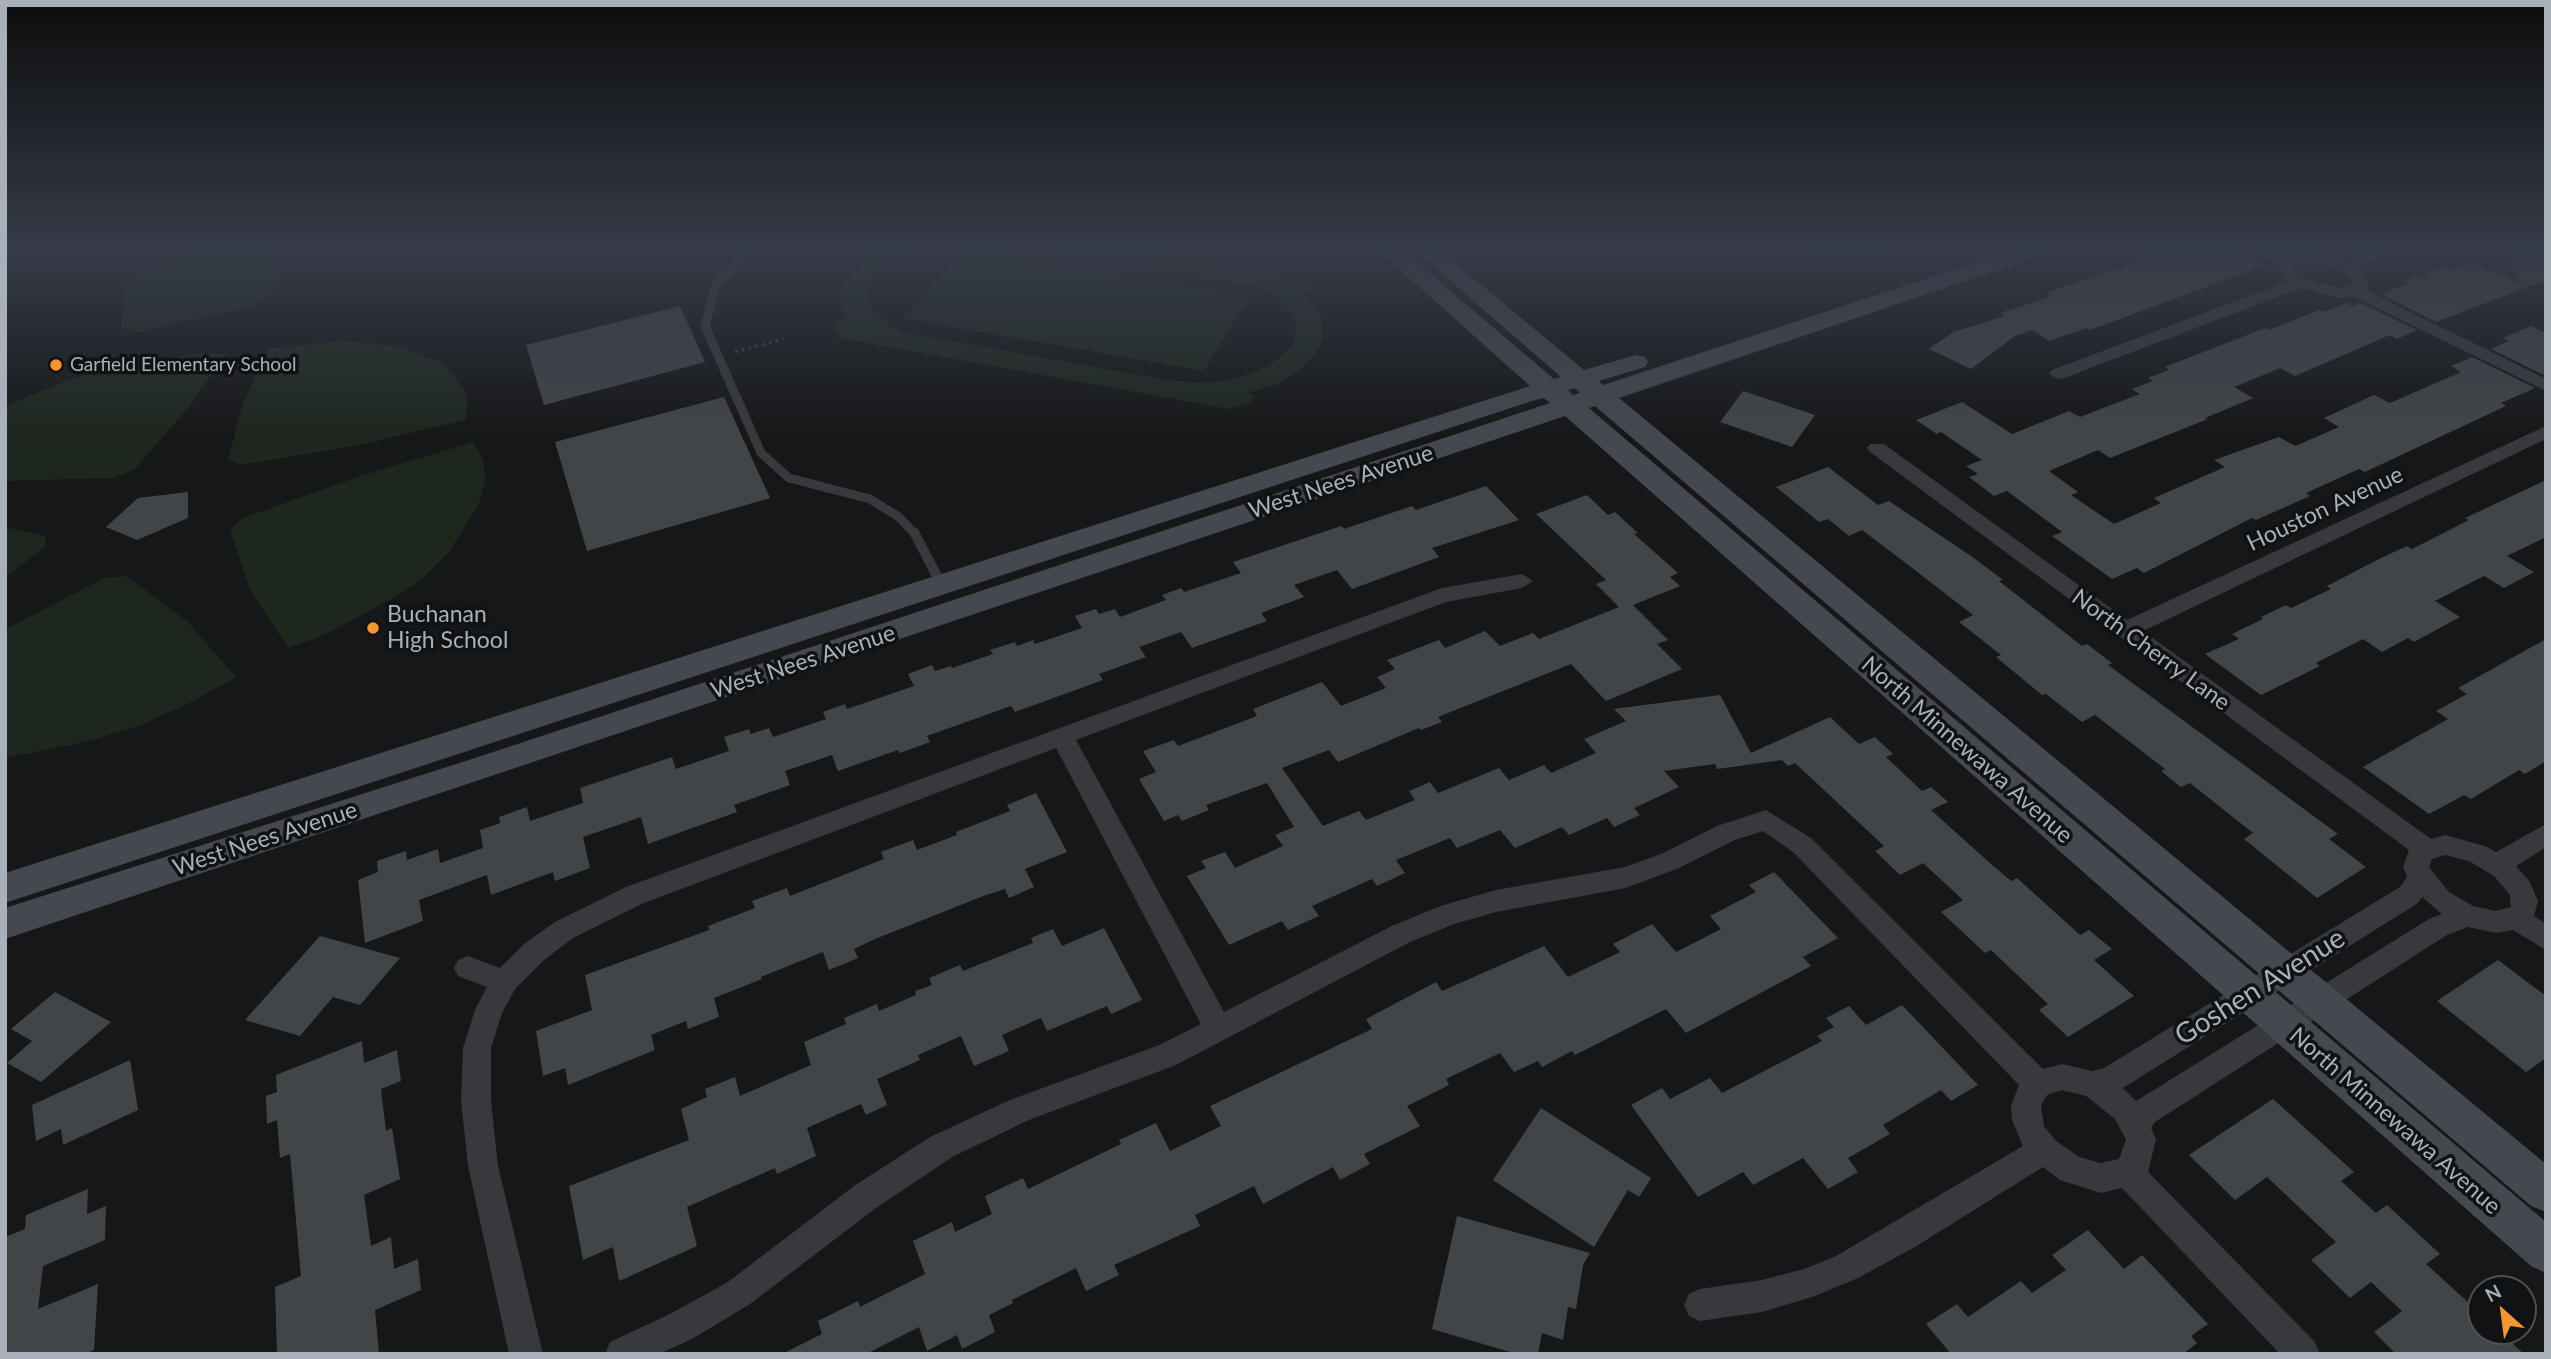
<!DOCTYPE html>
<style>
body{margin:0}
#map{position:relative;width:2551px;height:1359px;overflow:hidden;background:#161718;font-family:Lato,sans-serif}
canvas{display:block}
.frame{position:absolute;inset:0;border:7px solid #a8b0b9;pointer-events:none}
.north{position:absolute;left:2467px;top:1275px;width:70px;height:70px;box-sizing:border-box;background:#111213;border:2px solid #4d5155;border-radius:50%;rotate:332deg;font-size:19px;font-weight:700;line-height:28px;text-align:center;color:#a8b0b9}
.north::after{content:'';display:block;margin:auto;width:24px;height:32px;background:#f79630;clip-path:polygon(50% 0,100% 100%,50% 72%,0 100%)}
</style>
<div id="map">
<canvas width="2551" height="1359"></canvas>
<div class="frame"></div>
<div class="north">N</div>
</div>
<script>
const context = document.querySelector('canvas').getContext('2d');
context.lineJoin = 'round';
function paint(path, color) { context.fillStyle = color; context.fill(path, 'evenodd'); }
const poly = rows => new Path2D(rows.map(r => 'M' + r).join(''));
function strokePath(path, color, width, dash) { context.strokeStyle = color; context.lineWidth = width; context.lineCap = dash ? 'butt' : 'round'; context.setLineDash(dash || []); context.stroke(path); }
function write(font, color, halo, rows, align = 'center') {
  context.font = font + ' Lato,sans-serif'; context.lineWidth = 7; context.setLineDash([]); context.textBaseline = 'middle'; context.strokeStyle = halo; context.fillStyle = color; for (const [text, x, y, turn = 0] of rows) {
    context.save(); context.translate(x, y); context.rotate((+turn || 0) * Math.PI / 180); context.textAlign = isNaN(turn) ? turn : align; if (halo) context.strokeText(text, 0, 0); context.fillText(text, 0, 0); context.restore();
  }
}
paint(poly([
 [885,249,922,249,898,259,878,273,868,290,868,306,891,327,918,335,1168,380,1199,383,1230,380,1258,371,1279,359,1293,344,1297,327,1291,312,1278,298,1257,287,1035,249,1121,249,1303,278,1314,288,1311,293,1304,293,1322,317,1323,338,1319,348,1303,368,1275,385,1247,393,1255,396,1251,403,1229,409,840,338,833,328,839,321,847,322,839,301,846,280,866,260],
 [966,249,1250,296,1204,371,902,318],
 [1813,249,1899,249,1841,267],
 [220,251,266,255,278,263,282,274,277,288,257,305,139,332,121,328,125,281,163,263],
 [343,341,401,347,446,365,464,390,468,404,465,420,355,446,241,465,228,460,243,403,268,349],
 [198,353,226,354,188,408,134,470,113,478,5,481,5,406,65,381,105,368],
 [473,442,484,461,485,483,478,506,448,553,422,579,393,598,327,634,288,648,250,590,230,530,243,518,360,476],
 [5,527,46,536,45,547,5,578],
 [127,576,187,621,236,677,188,704,138,726,85,742,5,758,5,629,105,578]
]), '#1e271e');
paint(poly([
 [2172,249,2230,249,2263,266,2090,330,2086,328,2049,341,2032,330,2015,336,1971,369,1929,349,1953,332,2005,316,2000,313,2052,296,2046,293],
 [2507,249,2546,249,2546,280,2436,322,2381,294,2409,283,2404,281,2446,266,2454,269,2473,262,2522,285,2507,256,2512,257],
 [2347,303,2352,306,2360,303,2417,330,2397,339,2390,335,2295,376,2280,368,2234,387,2253,398,2205,418,2208,419,2110,458,2098,450,2049,471,2078,492,2071,495,2114,524,2161,503,2154,498,2225,467,2214,460,2279,437,2295,446,2339,427,2324,418,2374,395,2390,403,2461,372,2451,366,2472,357,2535,388,2501,403,2506,406,2365,472,2359,469,2306,493,2310,496,2256,520,2252,518,2144,573,2137,568,2112,579,2052,536,2062,532,2007,491,1994,496,1969,477,1978,474,1966,466,1982,460,1941,432,1937,434,1916,420,1962,402,2012,434,2069,411,2080,417,2140,394,2132,389,2153,381,2148,378,2169,370,2165,367,2265,328,2269,330,2319,310,2324,312],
 [680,306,705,362,544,405,526,345],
 [2531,326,2546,333,2546,376,2491,349,2509,341,2503,338],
 [1743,391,1815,415,1792,447,1720,422],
 [724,397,770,498,587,551,555,442],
 [1828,467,1878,505,1889,501,1974,558,2003,580,1999,581,2082,646,2087,644,2112,663,2108,665,2338,834,2329,839,2366,867,2317,898,2244,839,2253,833,2190,783,2181,787,2161,771,2165,769,2095,715,2082,722,2046,694,2042,695,1996,657,2001,655,1959,622,1973,615,1907,564,1862,530,1849,536,1828,519,1819,522,1776,487],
 [2546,480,2546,537,2507,556,2534,572,2504,588,2484,576,2435,601,2460,617,2414,642,2408,638,2382,652,2363,639,2316,663,2320,666,2261,695,2205,654,2239,639,2232,634,2263,619,2261,617,2286,605,2291,608,2331,589,2327,586,2381,558,2407,546,2412,549,2469,520,2465,518],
 [1486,486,1519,520,1432,548,1439,557,1352,589,1337,570,1294,585,1304,597,1261,613,1267,621,1192,648,1181,632,1139,647,1146,657,1099,674,1103,680,1015,712,1011,706,927,736,930,742,900,753,898,750,838,771,832,755,785,771,790,785,734,805,737,812,648,844,641,817,583,837,590,868,555,881,553,872,491,895,487,875,419,900,423,921,365,943,358,880,378,872,377,861,406,851,407,860,438,849,440,863,483,848,480,830,500,823,499,817,527,807,530,821,583,803,580,788,672,757,676,769,729,751,724,737,749,729,751,734,769,728,773,737,826,719,823,712,845,704,847,709,914,686,908,674,932,665,935,671,951,666,952,668,993,654,990,650,1015,642,1017,646,1033,640,1035,644,1082,628,1075,616,1096,609,1099,614,1115,609,1120,617,1166,600,1162,595,1181,588,1184,592,1241,573,1233,562,1341,526,1344,529,1412,506,1416,510],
 [188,492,188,518,137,540,106,527,138,498],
 [1587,495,1608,515,1615,512,1638,533,1634,534,1678,573,1670,577,1680,586,1633,605,1668,640,1657,644,1682,669,1606,701,1571,664,1438,717,1442,722,1421,730,1419,728,1338,762,1329,750,1282,768,1323,826,1359,811,1366,820,1415,800,1409,791,1430,782,1438,793,1499,768,1509,780,1544,765,1551,773,1596,753,1584,739,1626,721,1614,709,1720,695,1751,753,1830,717,1859,744,1875,737,1893,754,1886,757,1922,791,1931,787,1948,802,1931,810,1991,864,2011,881,2017,878,2080,935,2089,930,2112,949,2094,960,2134,996,2068,1037,2039,1010,2048,1004,1991,950,1985,953,1941,912,1963,900,1923,863,1900,875,1875,851,1884,846,1795,763,1788,766,1782,760,1717,769,1715,764,1664,771,1679,787,1634,808,1640,815,1614,827,1607,818,1569,835,1562,827,1515,848,1500,830,1457,848,1450,838,1396,860,1405,873,1377,886,1372,879,1312,906,1319,916,1288,930,1282,921,1229,945,1187,876,1206,868,1201,861,1225,852,1235,868,1283,846,1275,835,1294,827,1267,783,1206,805,1209,810,1182,821,1178,815,1164,821,1139,779,1156,772,1143,751,1174,740,1178,746,1257,716,1253,709,1322,682,1341,706,1386,688,1377,677,1395,669,1387,660,1439,640,1445,648,1485,631,1500,646,1533,633,1539,639,1619,607,1596,584,1606,580,1536,514],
 [2546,639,2546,761,2525,774,2519,770,2471,799,2464,795,2429,814,2363,767,2448,719,2436,711,2467,694,2458,688],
 [1036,793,1067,852,1025,869,1034,887,1009,898,1005,889,986,895,875,939,854,949,858,958,829,970,823,952,761,977,762,979,714,998,719,1017,688,1029,686,1021,651,1035,655,1050,568,1085,565,1068,543,1076,536,1031,592,1010,585,975,709,930,708,926,755,908,752,901,787,888,790,896,884,859,881,852,913,840,917,850,957,835,956,832,1010,811,1007,805],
 [1774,872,1838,938,1803,957,1811,966,1686,1033,1666,1009,1575,1055,1572,1051,1542,1067,1538,1061,1514,1072,1500,1053,1446,1079,1449,1085,1407,1106,1420,1126,1364,1154,1370,1164,1340,1180,1333,1167,1263,1204,1254,1186,1195,1215,1200,1226,1114,1265,1119,1275,1086,1291,1076,1268,1012,1300,1013,1303,989,1315,995,1332,962,1349,957,1335,927,1351,919,1327,866,1354,782,1354,822,1334,818,1321,858,1301,860,1307,925,1274,913,1241,952,1222,955,1232,992,1214,985,1196,1023,1178,1028,1189,1121,1144,1119,1140,1156,1123,1170,1151,1221,1126,1210,1106,1372,1029,1366,1019,1436,982,1442,991,1544,946,1568,977,1620,952,1613,944,1652,924,1676,952,1721,929,1710,916,1756,892,1749,885],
 [1104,928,1142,1000,1111,1014,1107,1006,1047,1031,1041,1018,1002,1035,1009,1051,974,1066,961,1036,918,1055,920,1060,877,1079,887,1105,866,1115,861,1104,807,1128,816,1156,777,1174,775,1168,687,1207,697,1246,619,1281,613,1247,583,1260,569,1186,689,1140,681,1109,707,1097,705,1089,735,1077,740,1096,811,1065,804,1042,846,1024,844,1018,877,1004,879,1011,916,995,915,991,932,985,929,978,960,965,963,971,1033,943,1031,938,1053,929,1062,946],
 [320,936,400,958,360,1005,333,997,300,1036,245,1020],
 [2498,960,2546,996,2546,1058,2526,1072,2437,1001],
 [55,992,111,1022,41,1082,7,1063,32,1041,11,1029],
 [1902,1005,1978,1085,1951,1101,1941,1090,1883,1125,1890,1134,1848,1158,1858,1172,1828,1189,1803,1158,1753,1185,1743,1172,1698,1197,1631,1105,1662,1088,1670,1099,1710,1078,1722,1093,1822,1041,1817,1036,1834,1027,1826,1018,1849,1006,1866,1025],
 [362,1041,364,1063,397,1050,401,1081,381,1089,386,1131,392,1128,400,1179,364,1195,371,1246,391,1237,394,1269,418,1259,421,1290,375,1310,379,1354,277,1354,275,1287,301,1276,290,1154,280,1158,277,1120,267,1124,266,1096,277,1092,276,1075],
 [130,1060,138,1110,63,1145,61,1129,36,1141,32,1105],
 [2273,1099,2354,1172,2341,1181,2376,1213,2387,1205,2440,1254,2426,1264,2481,1314,2481,1331,2499,1331,2524,1354,2396,1354,2374,1332,2402,1311,2371,1282,2350,1298,2311,1260,2336,1242,2267,1177,2235,1200,2189,1155],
 [1541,1108,1651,1178,1639,1197,1628,1190,1594,1247,1493,1180],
 [88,1189,87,1214,106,1206,105,1240,43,1266,38,1309,98,1284,94,1350,85,1354,5,1354,5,1237,25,1229,26,1215],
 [1457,1216,1590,1253,1583,1265,1576,1309,1568,1307,1563,1340,1542,1333,1538,1354,1517,1354,1432,1329],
 [2088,1230,2124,1269,2142,1255,2208,1324,2191,1336,2197,1343,2183,1354,1951,1354,1926,1324,1957,1304,1968,1317,2021,1281,2032,1293,2066,1270,2052,1255]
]), '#424548');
strokePath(poly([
 [735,352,783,339]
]), '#3d4044', 3.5, [2.5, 4.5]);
strokePath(poly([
 [748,249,716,285,705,326,761,453,789,478,870,499,899,517,915,534]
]), '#37393d', 9);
strokePath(poly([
 [914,532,941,584]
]), '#37393d', 10);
paint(poly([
 [2250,249,2270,249,2285,256,2302,252,2324,254,2345,261,2377,249,2398,249,2358,268,2364,272,2370,285,2366,290,2546,379,2546,391,2353,296,2339,298,2301,288,2064,378,2058,379,2049,374,2052,370,2289,281,2278,265,2250,249],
 [2302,262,2321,264,2339,270,2351,278,2353,284,2339,288,2306,279,2293,266,2302,262],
 [2546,426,2546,439,2143,631,2431,839,2445,835,2485,846,2496,852,2546,824,2546,847,2516,866,2530,882,2538,901,2534,916,2546,924,2546,950,2513,930,2496,933,2468,927,2447,935,2155,1122,2151,1128,2156,1139,2148,1172,2315,1342,2320,1354,2280,1354,2122,1188,2101,1193,2060,1180,2043,1167,1915,1247,1858,1278,1815,1296,1762,1312,1700,1321,1689,1316,1684,1305,1689,1294,1700,1289,1762,1280,1804,1269,1836,1256,2023,1146,2012,1120,2011,1106,2019,1085,1793,852,1763,831,1735,840,1679,868,1626,888,1496,912,1454,924,1410,942,1176,1065,1029,1120,952,1157,876,1208,750,1304,692,1339,659,1354,605,1354,610,1342,668,1315,728,1282,854,1186,930,1137,1010,1100,1157,1046,1201,1024,1056,748,644,903,573,938,544,960,515,989,502,1013,491,1048,491,1100,498,1166,543,1354,509,1354,468,1166,461,1100,463,1048,475,1010,487,987,458,976,454,968,458,960,468,956,500,968,524,944,555,922,626,887,1442,588,1522,574,1533,581,1522,588,1446,602,1076,740,1224,1012,1392,926,1440,906,1496,890,1625,867,1661,854,1717,826,1766,810,1811,838,2043,1069,2062,1064,2092,1071,2104,1068,2400,887,2407,877,2403,867,2409,850,1870,452,1867,448,1870,444,1884,444,2127,620,2546,426],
 [2445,855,2469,861,2494,876,2510,895,2511,907,2496,911,2473,906,2449,892,2429,867,2432,859,2445,855],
 [2422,897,2442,914,2429,919,2136,1101,2123,1088,2418,903,2422,897],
 [2062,1090,2086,1096,2115,1119,2126,1140,2119,1159,2101,1163,2079,1157,2055,1140,2044,1126,2041,1106,2047,1095,2062,1090]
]), '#37393d');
paint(poly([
 [1377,249,1401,249,1554,379,1561,377,1414,249,1438,249,1584,370,1636,355,1645,357,1648,362,1645,367,1599,381,1603,385,2017,249,2049,249,2046,254,1619,398,2546,1164,2546,1212,2531,1206,1595,406,1589,408,2546,1222,2546,1273,2531,1266,1565,416,5,939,5,908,475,758,1550,403,1544,398,1535,400,5,903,5,873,1530,386,1377,249],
 [1575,388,1580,393,1573,395,1568,390,1575,388]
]), '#45484e');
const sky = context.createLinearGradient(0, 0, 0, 439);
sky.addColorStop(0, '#0c0d0d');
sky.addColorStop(0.57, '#363c48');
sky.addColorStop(1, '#363c4800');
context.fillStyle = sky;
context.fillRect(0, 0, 2551, 439);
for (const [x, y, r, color] of [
 [56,365,7,"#f79630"],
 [373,628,7,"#f79630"]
]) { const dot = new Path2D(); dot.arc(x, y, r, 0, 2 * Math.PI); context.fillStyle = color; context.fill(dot); strokePath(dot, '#111213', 2.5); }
write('19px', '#a8b0b9', '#111213', [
 ["Garfield Elementary School",70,365]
], 'left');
write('23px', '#a8b0b9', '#111213', [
 ["West Nees Avenue",1341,482,-18],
 ["Houston Avenue",2325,509,-25],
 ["North Cherry Lane",2151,650,36],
 ["West Nees Avenue",803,662,-18],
 ["North Minnewawa Avenue",1967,750,41],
 ["West Nees Avenue",265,839,-18],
 ["North Minnewawa Avenue",2395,1121,41]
]);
write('23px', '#a8b0b9', '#111213', [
 ["Buchanan",387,615],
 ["High School",387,641]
], 'left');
write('28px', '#a8b0b9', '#111213', [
 ["Goshen Avenue",2260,987,-32]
]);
</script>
